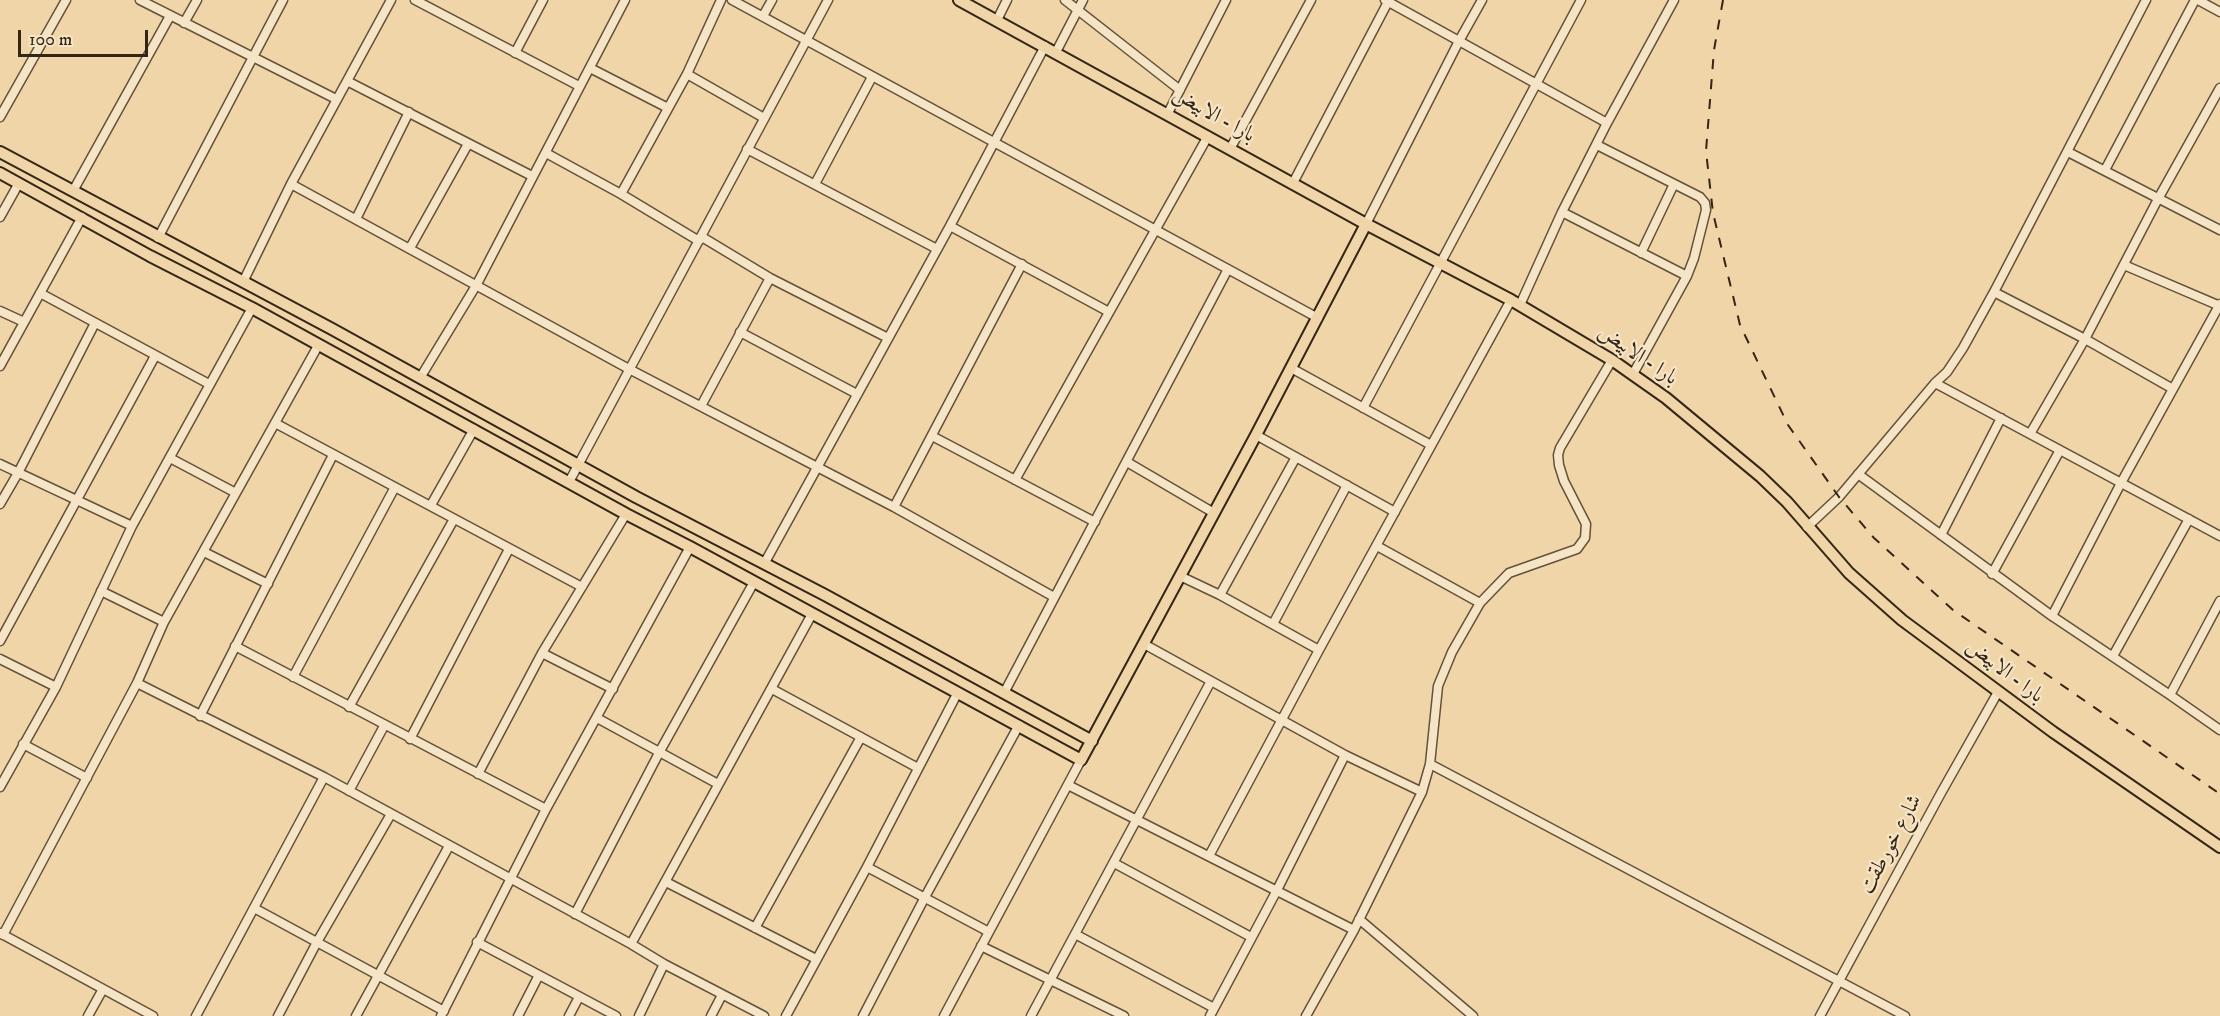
<!DOCTYPE html>
<meta charset="utf-8">
<style>
body{margin:0}
#map{position:relative;width:2220px;height:1016px;overflow:hidden;background:#efd5a8;font-family:"IM FELL DW Pica",serif}
canvas{display:block}
.scale{position:absolute;left:18px;top:30px;width:130px;height:27px;box-sizing:border-box;border:3px solid #342515;border-top:0;padding-left:8px;font-size:18px;line-height:21px;white-space:nowrap;color:#342515;-webkit-text-stroke:4px #f5e4c6;paint-order:stroke}
</style>
<div id="map">
<canvas width="2220" height="1016"></canvas>
<div class="scale">100 m</div>
</div>
<script>
const context = document.querySelector('canvas').getContext('2d');
context.lineJoin = 'round';
const poly = rows => new Path2D(rows.map(r => 'M' + r).join(''));
function strokePath(path, color, width, dash) { context.strokeStyle = color; context.lineWidth = width; context.lineCap = dash ? 'butt' : 'round'; context.setLineDash(dash || []); context.stroke(path); }
function write(font, color, halo, rows, align = 'center') {
  context.font = font + ' "IM FELL DW Pica",Amiri,serif'; context.lineWidth = 4.5; context.setLineDash([]); context.textBaseline = 'middle'; context.strokeStyle = halo; context.fillStyle = color; for (const [text, x, y, turn = 0] of rows) {
    context.save(); context.translate(x, y); context.rotate((+turn || 0) * Math.PI / 180); context.textAlign = isNaN(turn) ? turn : align; if (halo) context.strokeText(text, 0, 0); context.fillText(text, 0, 0); context.restore();
  }
}
const minor = poly([
 [140,0,336,99],
 [415,0,579,86],
 [732,0,1318,318],
 [1065,0,1180,90],
 [1385,0,1607,123],
 [2198,0,2220,12],
 [763,16,772,0],
 [997,20,1007,0],
 [184,23,197,0],
 [1056,52,1083,0],
 [515,53,543,0],
 [590,68,668,108],
 [687,74,764,118],
 [347,81,532,176],
 [1168,113,1226,0],
 [0,117,66,0],
 [1597,145,1700,197,1705,203,1706,210,1694,258,1687,276,1633,374],
 [747,149,937,249],
 [1230,149,1311,0],
 [2068,152,2220,230],
 [546,153,621,194,699,241],
 [2105,170,2195,0],
 [1293,183,1389,0],
 [291,184,629,369,894,507,1054,597],
 [815,184,872,77],
 [73,191,170,16],
 [621,194,687,74,721,0],
 [1562,212,1687,276],
 [0,217,19,183],
 [356,219,409,112],
 [1366,224,1459,41,1482,0],
 [950,226,1109,312],
 [702,237,770,278,888,338],
 [158,238,283,0],
 [410,248,468,144],
 [1641,253,1674,184],
 [2124,265,2220,306],
 [243,282,291,184,391,0],
 [1994,292,2085,339,2173,389],
 [40,293,209,384],
 [1520,305,1562,212,1607,123,1674,0],
 [0,311,24,322],
 [740,332,857,394],
 [0,366,82,217],
 [1291,368,1431,445],
 [420,378,477,284,625,0],
 [1935,383,2220,536],
 [701,406,770,278],
 [1363,408,1581,0],
 [275,423,582,587],
 [2030,434,2085,339,2158,199,2220,88],
 [1256,435,1395,512],
 [932,436,1095,522],
 [170,458,236,493],
 [1127,462,1214,513],
 [0,464,132,526],
 [1858,474,2052,616,2170,695,2220,730],
 [1015,480,1208,136],
 [569,482,828,0],
 [0,504,18,473,95,323],
 [431,505,474,429],
 [894,507,1022,264],
 [1807,527,1839,497,1935,383,1947,372,1963,348,1994,292,2146,0],
 [1941,535,2001,418],
 [1377,546,1480,603],
 [204,552,268,584],
 [764,564,950,226,1045,46],
 [1992,574,2060,450],
 [1180,576,1220,595,1319,650],
 [101,591,164,622],
 [1220,595,1296,457],
 [2052,616,2121,483,2220,304],
 [1273,624,1347,485],
 [0,641,155,356],
 [1144,644,1345,755,1422,792],
 [235,646,546,809],
 [542,653,613,689],
 [2113,656,2189,519],
 [0,659,56,687],
 [293,677,395,487],
 [137,683,324,777,631,944,664,964,764,1016],
 [772,689,918,768],
 [1004,693,1228,269],
 [2170,695,2220,601],
 [349,707,454,519],
 [200,716,333,455],
 [597,718,718,784],
 [410,739,509,549],
 [23,744,87,778],
 [1430,764,1905,1016],
 [478,774,542,653,626,514],
 [1068,785,1354,930],
 [0,787,56,687,132,526,252,308],
 [349,791,384,726],
 [1209,856,1319,650,1511,300],
 [1114,863,1251,937],
 [867,867,989,932],
 [666,882,816,959],
 [254,908,444,1011],
 [575,914,660,751,754,582],
 [1359,919,1473,1016],
 [755,928,861,737],
 [0,933,153,1016],
 [1075,934,1214,1008],
 [3,935,137,683,164,622,319,344],
 [477,942,616,1016],
 [631,944,812,614],
 [981,946,1124,1016],
 [88,1016,103,989],
 [196,1016,324,777],
 [278,1016,317,942,391,814],
 [356,1016,449,846],
 [441,1016,546,809,690,547],
 [518,1016,539,975],
 [569,1016,579,997],
 [639,1016,664,964],
 [711,1016,722,995],
 [786,1016,867,867,958,692],
 [863,1016,925,897,1019,725],
 [944,1016,1081,760],
 [1031,1016,1211,681],
 [1210,1016,1276,892,1345,755],
 [1306,1016,1354,930,1422,792,1430,764,1438,686,1452,652,1480,603,1509,573,1577,549,1585,538,1586,524,1564,481,1559,465,1558,455,1560,448,1612,360],
 [1820,1016,1941,793,1998,692]
]);
const major = poly([
 [959,0,1366,224,1511,300,1612,360,1666,398,1760,476,1787,502,1849,573,1902,620,2053,732,2220,847],
 [0,152,332,329,636,497,825,595,1092,741],
 [0,173,150,256,252,308,626,514,690,547,1081,760,1256,435,1366,224]
]);
strokePath(minor, '#63513a', 11);
strokePath(major, '#342515', 14);
strokePath(minor, '#f5e4c6', 8);
strokePath(major, '#efd5a8', 10);
strokePath(poly([
 [1723,0,1714,50,1706,151,1713,213,1740,325,1788,425,1839,497,1874,538,1953,610,2220,794]
]), '#342515', 2, [10, 10]);
write('21px', '#342515', '#f5e4c6', [
 ["بارا - الابيض",1213,116,29],
 ["بارا - الابيض",1637,356,34],
 ["بارا - الابيض",2004,672,37],
 ["شارع خورطقت",1892,845,-62]
]);
</script>
